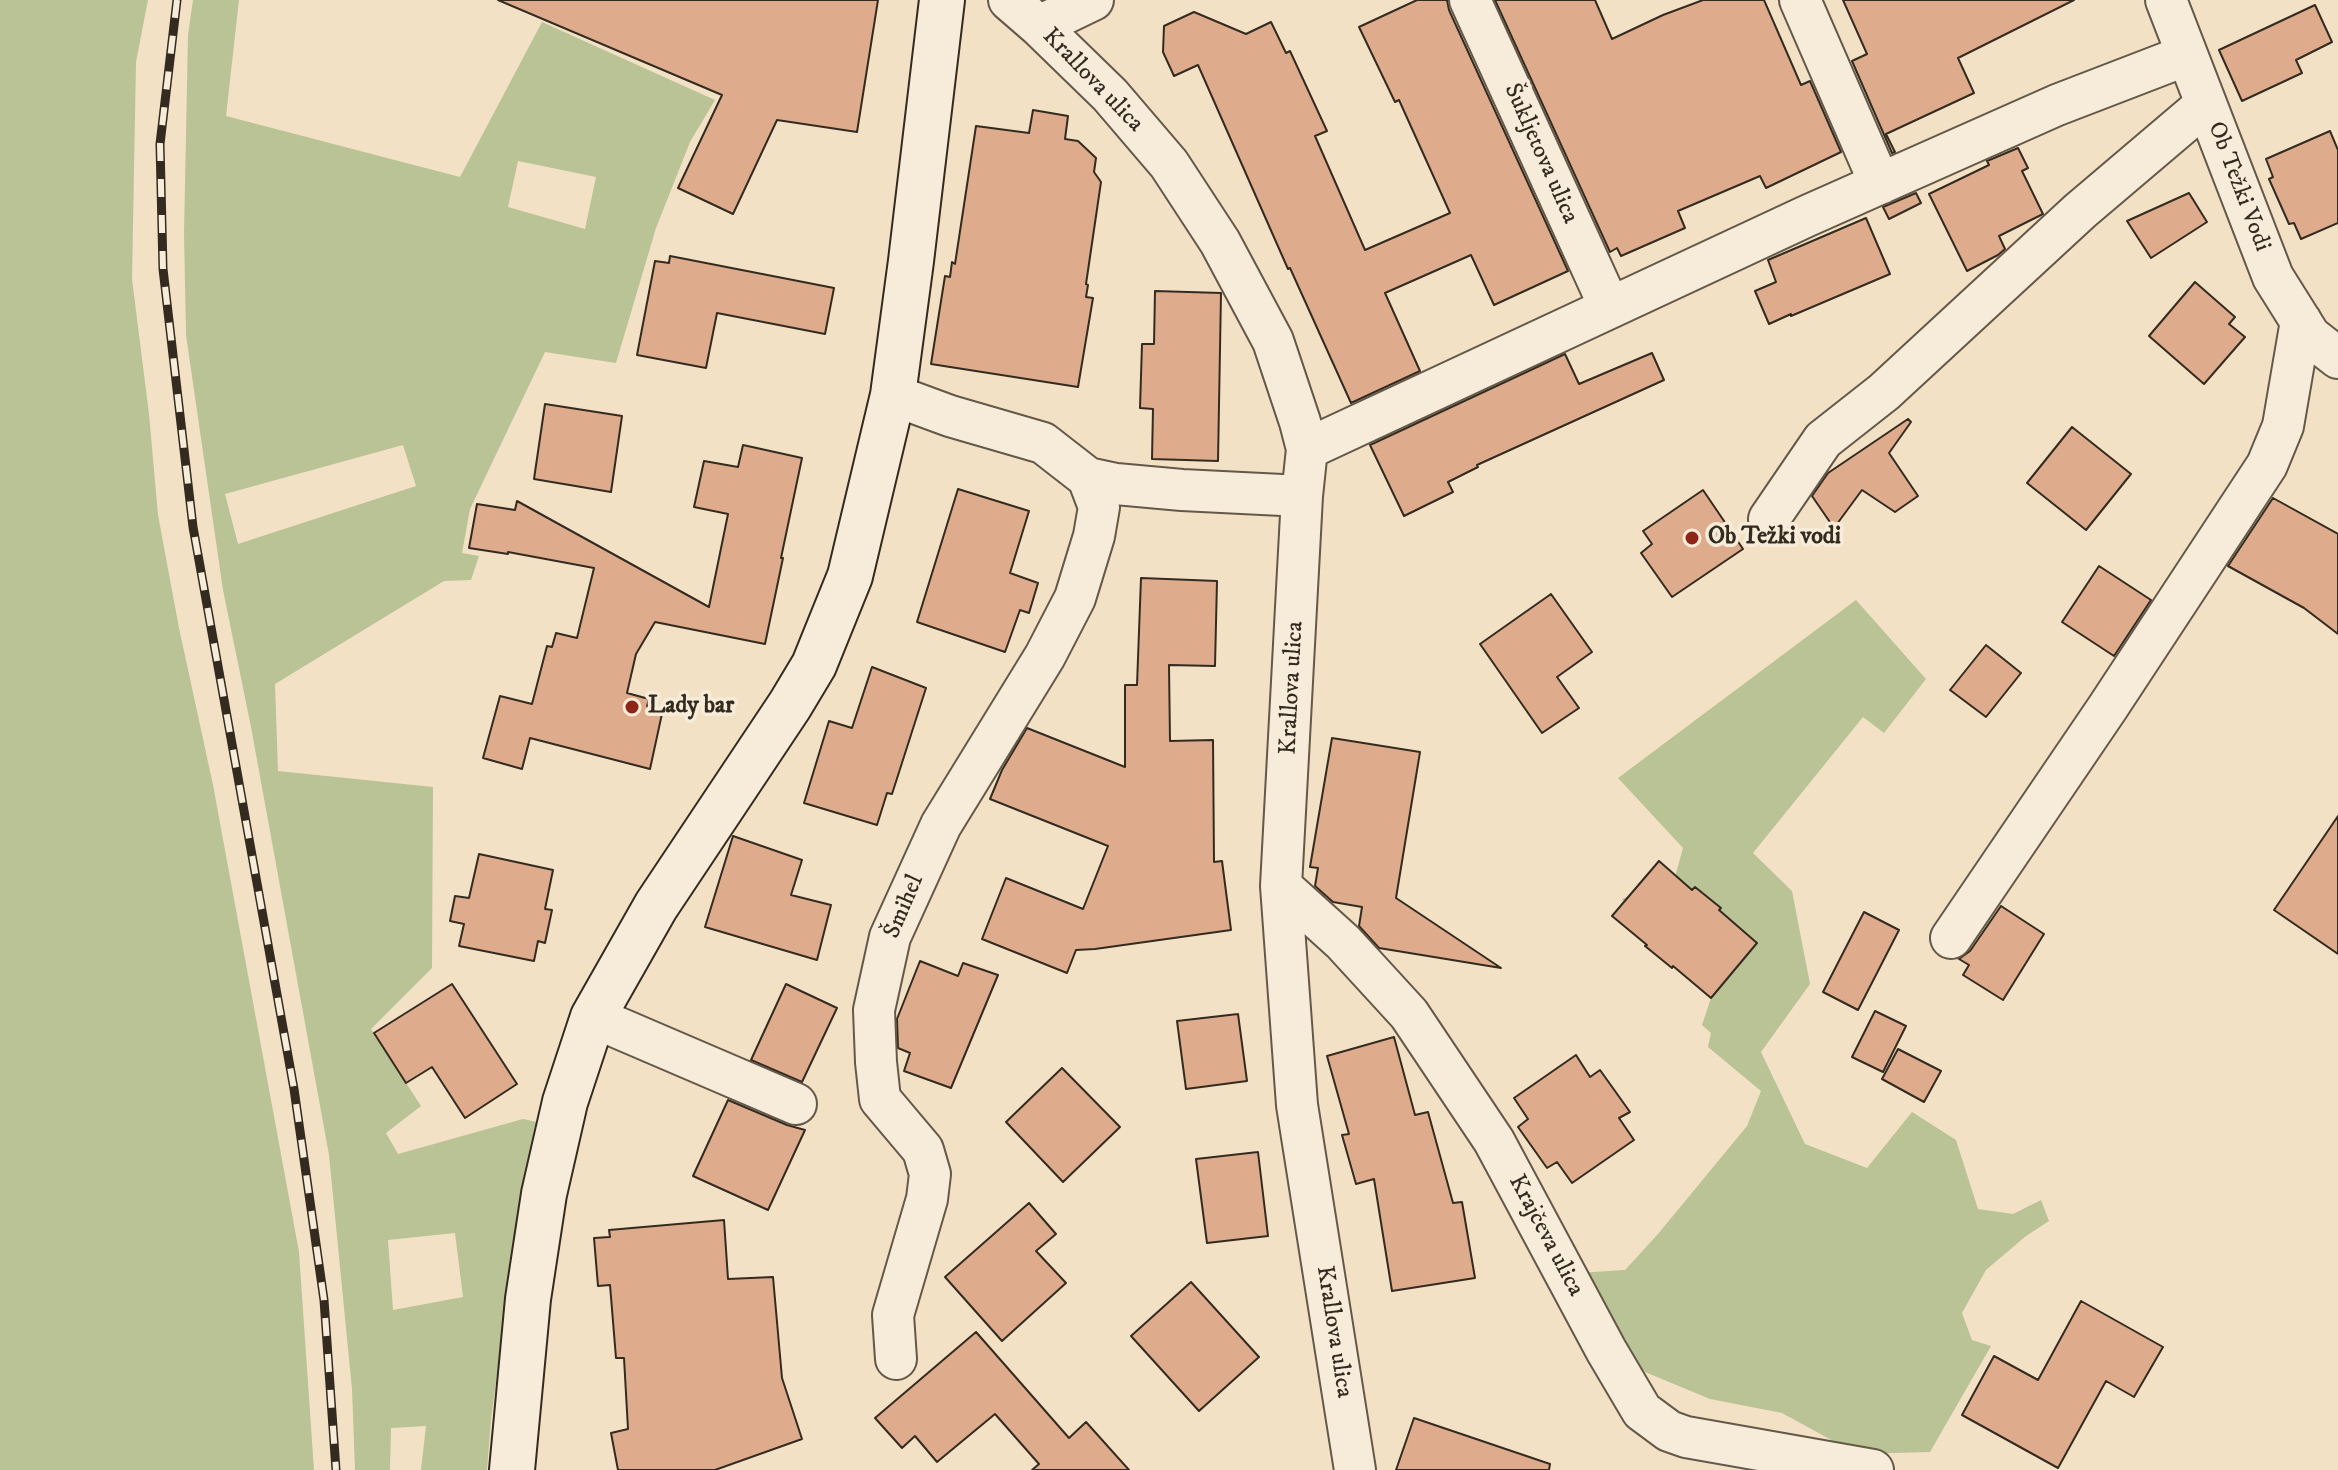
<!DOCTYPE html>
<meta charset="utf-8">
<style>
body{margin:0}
canvas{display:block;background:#f2e1c5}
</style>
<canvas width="2338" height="1470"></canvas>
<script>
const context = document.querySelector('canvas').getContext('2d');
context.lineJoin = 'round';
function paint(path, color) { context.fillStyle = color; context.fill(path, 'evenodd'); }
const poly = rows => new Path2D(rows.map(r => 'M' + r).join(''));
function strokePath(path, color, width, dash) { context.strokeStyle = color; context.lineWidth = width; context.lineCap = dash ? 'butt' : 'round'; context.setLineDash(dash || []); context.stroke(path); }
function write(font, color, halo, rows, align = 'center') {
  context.font = font + ' "IM FELL DW Pica",serif'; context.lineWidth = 7; context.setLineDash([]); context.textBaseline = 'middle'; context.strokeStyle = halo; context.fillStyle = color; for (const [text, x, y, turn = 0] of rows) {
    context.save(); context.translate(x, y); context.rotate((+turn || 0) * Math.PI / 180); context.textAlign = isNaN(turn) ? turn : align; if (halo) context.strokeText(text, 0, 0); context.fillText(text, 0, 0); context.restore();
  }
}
paint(poly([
 [0,0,148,0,136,62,132,279,149,414,158,515,179,628,213,785,299,1252,314,1470,0,1470],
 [193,0,239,0,226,116,460,177,542,22,715,100,690,142,656,228,616,363,545,352,470,509,462,553,479,556,471,580,444,581,275,684,278,771,433,787,432,968,371,1029,421,1106,386,1133,398,1154,523,1119,537,1122,519,1213,506,1305,491,1420,487,1470,421,1470,426,1426,391,1428,390,1470,355,1470,352,1389,329,1155,251,727,223,590,186,335,184,233,188,35],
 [518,161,596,177,585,229,508,207],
 [403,445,416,486,238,544,225,494],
 [455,1233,463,1297,393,1310,388,1240],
 [1856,600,1926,679,1884,733,1863,717,1753,853,1792,891,1810,984,1761,1052,1805,1144,1867,1168,1912,1112,1956,1140,1978,1209,2013,1214,2041,1200,2049,1221,2026,1236,1986,1270,1962,1313,1972,1340,1991,1346,1930,1452,1857,1454,1782,1413,1710,1399,1645,1372,1595,1314,1577,1273,1625,1270,1658,1234,1747,1126,1761,1091,1708,1047,1711,1033,1702,1025,1713,992,1640,932,1622,899,1675,877,1683,848,1618,778]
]), '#bac395');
const building = poly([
 [498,0,878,0,857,132,777,120,733,214,678,188,722,95,498,0],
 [1417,0,1447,0,1449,10,1568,271,1494,305,1471,255,1385,293,1420,371,1351,403,1290,268,1288,269,1198,65,1174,76,1163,52,1164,26,1194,12,1246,34,1271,22,1286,53,1290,51,1327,131,1315,136,1365,250,1450,213,1399,100,1395,102,1359,27,1417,0],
 [1495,0,1595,0,1612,39,1663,15,1703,0,1764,0,1801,85,1810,81,1841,152,1766,188,1760,176,1678,211,1685,228,1621,256,1617,248,1610,252,1495,0],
 [1843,0,2074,0,1958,58,1974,93,1886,134,1895,152,1892,153,1852,61,1867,54,1843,0],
 [2315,5,2332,42,2296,60,2302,73,2242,101,2219,50,2315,5],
 [1033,110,1068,116,1065,139,1078,141,1096,158,1094,172,1101,182,1086,284,1088,285,1086,297,1093,298,1078,387,931,364,945,276,950,277,952,262,955,264,976,126,1029,133,1033,110],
 [2330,131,2338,150,2338,223,2301,239,2294,223,2289,224,2269,179,2273,177,2266,159,2330,131],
 [2018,148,2028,168,2022,171,2043,214,1999,236,2005,249,1998,255,1967,271,1929,194,1989,165,1987,161,2018,148],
 [1916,193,1921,203,1889,219,1883,207,1916,193],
 [2189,193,2207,222,2151,258,2127,221,2189,193],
 [1866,218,1890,274,1791,316,1791,314,1769,324,1755,291,1776,282,1768,260,1866,218],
 [670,256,834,288,825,334,717,313,706,368,637,355,655,261,669,263,670,256],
 [2195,282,2235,317,2229,324,2245,337,2204,384,2149,336,2195,282],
 [1155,291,1221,293,1218,461,1152,459,1153,409,1140,408,1142,344,1154,344,1155,291],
 [1652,353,1664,380,1477,465,1478,467,1448,482,1453,492,1404,516,1370,445,1565,354,1579,384,1652,353],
 [545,404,622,416,611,492,534,479,545,404],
 [1908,419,1911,422,1889,453,1918,496,1895,512,1862,490,1834,528,1812,496,1828,473,1908,419],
 [2072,427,2131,474,2086,530,2027,483,2072,427],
 [743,445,802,458,781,558,783,558,765,644,655,622,636,654,627,693,649,699,647,706,663,709,650,769,530,738,522,769,483,758,500,696,532,704,547,646,552,647,556,633,577,638,594,568,508,552,508,554,469,548,477,504,515,510,517,501,709,607,728,514,694,507,704,461,738,467,743,445],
 [958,489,1029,511,1010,573,1038,583,1029,613,1020,610,1005,652,917,622,958,489],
 [1703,490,1743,549,1672,597,1641,553,1652,544,1643,531,1703,490],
 [2273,498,2338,534,2338,634,2304,608,2228,566,2273,498],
 [2099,566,2151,600,2114,656,2062,622,2099,566],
 [1141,578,1217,581,1215,666,1169,665,1170,741,1213,740,1214,862,1222,861,1231,930,1095,949,1076,950,1067,973,982,939,1006,878,1083,909,1108,846,990,799,1002,770,1027,728,1125,767,1125,685,1137,685,1141,578],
 [1551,594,1592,652,1557,677,1579,708,1542,733,1480,644,1551,594],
 [1986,645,2021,673,1986,717,1950,690,1986,645],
 [872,667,926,688,892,794,887,793,877,825,804,803,829,721,852,728,872,667],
 [1332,738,1420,752,1396,898,1501,968,1379,948,1359,926,1362,907,1333,902,1315,886,1318,868,1310,867,1332,738],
 [2338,816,2338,954,2274,910,2338,816],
 [733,836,802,860,791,895,831,905,817,960,705,927,733,836],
 [479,854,553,870,545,909,552,910,545,943,538,941,534,961,459,946,464,924,450,921,455,896,469,898,479,854],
 [1659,861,1692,890,1695,887,1721,908,1719,910,1757,943,1711,998,1673,966,1672,968,1645,946,1647,945,1612,916,1659,861],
 [2001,906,2044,934,2003,1000,1963,975,1969,965,1959,959,1970,951,2001,906],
 [1864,912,1899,930,1858,1010,1823,992,1864,912],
 [920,961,958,976,963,963,998,975,951,1088,904,1071,910,1053,898,1048,897,1019,920,961],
 [452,984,517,1084,465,1118,432,1067,406,1083,374,1033,452,984],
 [786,984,837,1008,802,1082,751,1060,786,984],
 [1875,1011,1906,1026,1883,1072,1852,1057,1875,1011],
 [1238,1014,1247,1081,1186,1089,1177,1021,1238,1014],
 [1394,1037,1415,1115,1428,1112,1453,1203,1462,1202,1475,1278,1392,1291,1374,1179,1356,1184,1342,1135,1349,1134,1327,1056,1394,1037],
 [1898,1049,1941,1071,1924,1102,1882,1079,1898,1049],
 [1576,1055,1590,1077,1600,1070,1630,1112,1619,1118,1634,1140,1572,1183,1557,1162,1547,1168,1518,1127,1528,1119,1514,1098,1576,1055],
 [1062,1068,1120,1127,1063,1182,1006,1122,1062,1068],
 [728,1100,787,1125,805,1130,768,1210,693,1176,728,1100],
 [1258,1152,1268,1236,1207,1243,1196,1159,1258,1152],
 [1029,1203,1056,1234,1036,1251,1066,1283,1002,1341,945,1277,1029,1203],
 [724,1220,728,1279,773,1277,782,1378,802,1439,715,1470,618,1470,611,1433,628,1429,624,1358,616,1358,610,1285,598,1286,594,1238,610,1237,609,1230,724,1220],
 [1191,1282,1259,1357,1199,1411,1131,1336,1191,1282],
 [2081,1301,2163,1347,2134,1397,2106,1381,2058,1468,1962,1415,1994,1356,2038,1380,2081,1301],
 [976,1332,1069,1438,1086,1422,1129,1470,1032,1470,1039,1464,995,1414,937,1462,915,1436,902,1448,875,1418,976,1332],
 [1414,1418,1550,1464,1549,1470,1396,1470,1414,1418]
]);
paint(building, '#deac8d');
strokePath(building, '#342b20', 2);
const street = poly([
 [1009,0,1039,26,1110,95,1169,164,1220,242,1273,341,1300,422,1307,449,1302,496,1281,886,1297,1105,1355,1470],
 [1470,0,1610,308],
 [1800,0,1880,184],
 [2166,0,2273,277,2310,336,2338,358],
 [1039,26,1093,0],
 [893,395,950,416,1043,443,1088,478,1116,484,1182,490,1302,496],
 [1307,449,1807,216,2057,105,2187,55],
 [1769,519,1823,440,1884,392,2080,211,2206,104],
 [1281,886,1343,942,1409,1014,1494,1141,1606,1350,1642,1411,1669,1431,1686,1437,1873,1470],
 [1951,938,2108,707,2267,465,2283,426,2301,321],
 [593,1017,796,1104],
 [896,1359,893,1315,927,1199,930,1174,923,1150,880,1099,876,1062,874,1010,890,937,941,825,1045,656,1075,598,1094,536,1099,507,1088,478]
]);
const secondary = poly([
 [512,1470,528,1299,544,1194,565,1102,593,1017,656,906,790,705,814,665,850,576,893,395,911,261,942,0]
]);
strokePath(street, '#645849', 44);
strokePath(secondary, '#342b20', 48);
strokePath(street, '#f7ecd9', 40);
strokePath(secondary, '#f7ecd9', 44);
const rail = poly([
 [177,0,160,144,163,269,193,527,294,1089,324,1300,336,1470]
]);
strokePath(rail, '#342b20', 9);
strokePath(rail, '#f7ecd9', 6, [18]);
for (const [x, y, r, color] of [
 [1692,538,8,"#8f2418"],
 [632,707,8,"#8f2418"]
]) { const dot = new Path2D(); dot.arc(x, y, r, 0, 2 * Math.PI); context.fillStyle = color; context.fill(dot); strokePath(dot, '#f7ecd9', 3); }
write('24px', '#342b20', '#f7ecd9', [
 ["Krallova ulica",1092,81,46],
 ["Šukljetova ulica",1540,154,66],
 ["Ob Težki Vodi",2238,187,69],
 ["Krallova ulica",1293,688,-87],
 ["Šmihel",905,907,-67],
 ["Krajčeva ulica",1545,1236,62],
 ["Krallova ulica",1333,1332,81]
]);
write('bold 24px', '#342b20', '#f7ecd9', [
 ["Ob Težki vodi",1708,538],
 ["Lady bar",648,707]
], 'left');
</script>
